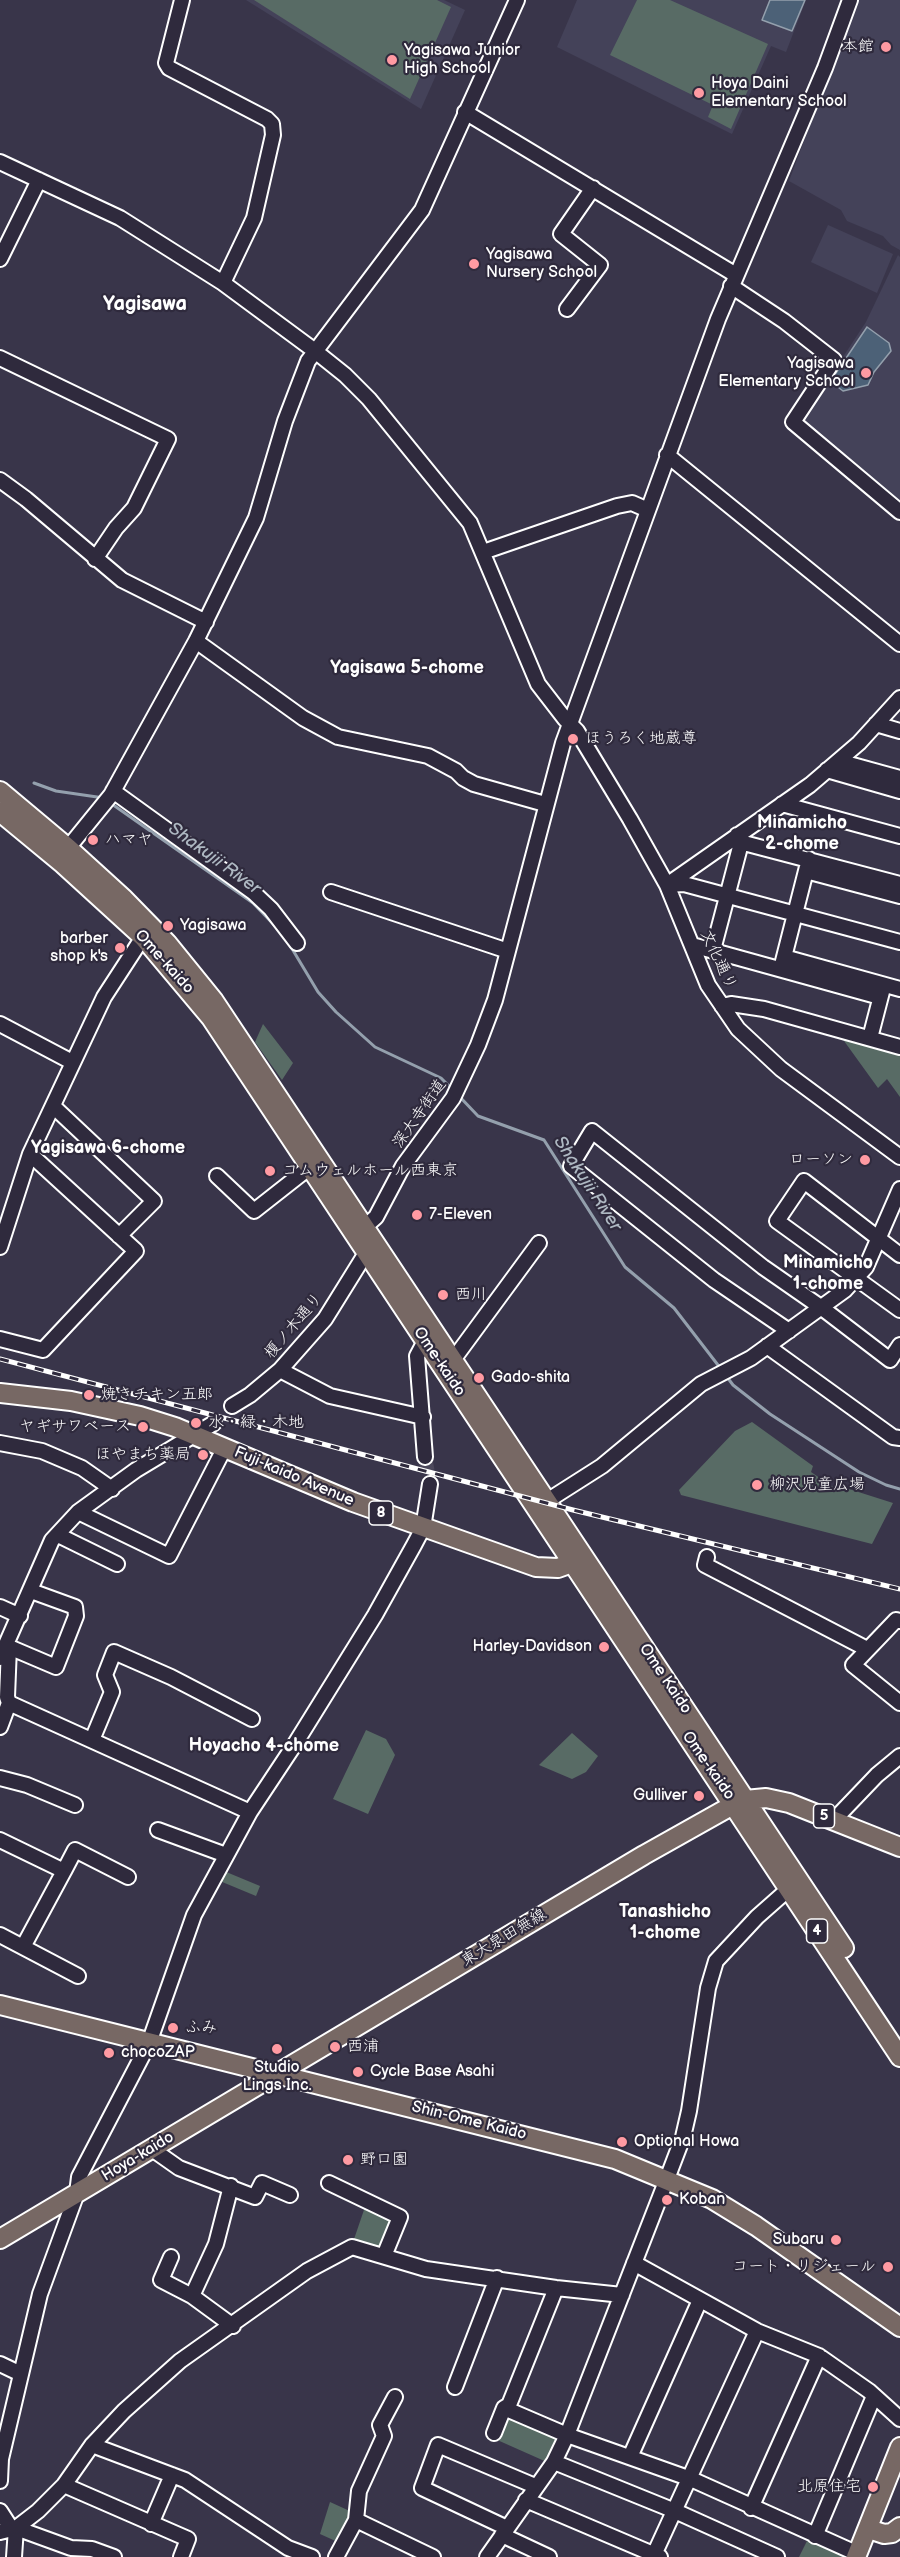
<!DOCTYPE html>
<meta charset="utf-8">
<style>
body{margin:0}
canvas{display:block;background:#39354a}
</style>
<canvas width="900" height="2557"></canvas>
<script>
const context = document.querySelector('canvas').getContext('2d');
context.lineJoin = 'round';
function paint(path, color) { context.fillStyle = color; context.fill(path, 'evenodd'); }
const poly = rows => new Path2D(rows.map(r => 'M' + r).join(''));
function strokePath(path, color, width, dash) { context.strokeStyle = color; context.lineWidth = width; context.lineCap = dash ? 'butt' : 'round'; context.setLineDash(dash || []); context.stroke(path); }
function write(font, color, halo, rows, align = 'center') {
  context.font = font + ' "Balsamiq Sans","Klee One",sans-serif'; context.lineWidth = 4.5; context.setLineDash([]); context.textBaseline = 'middle'; context.strokeStyle = halo; context.fillStyle = color; for (const [text, x, y, turn = 0] of rows) {
    context.save(); context.translate(x, y); context.rotate((+turn || 0) * Math.PI / 180); context.textAlign = isNaN(turn) ? turn : align; if (halo) context.strokeText(text, 0, 0); context.fillText(text, 0, 0); context.restore();
  }
}
paint(poly([
 [246,0,444,0,465,10,421,109],
 [577,0,806,0,786,52,771,46,732,134,557,47],
 [857,0,900,0,900,250,891,245,883,236,847,221,841,210,789,181],
 [828,225,893,254,877,293,811,262],
 [898,255,900,257,900,507,799,424,866,322]
]), '#444259');
paint(poly([
 [254,0,437,0,451,7,410,99],
 [637,0,670,0,768,44,731,129,708,117,713,105,610,55],
 [263,1024,293,1063,282,1080,255,1042],
 [839,1034,900,1051,900,1097,887,1079,878,1088],
 [752,1422,813,1466,811,1472,833,1487,837,1482,849,1489,893,1503,872,1544,681,1495,679,1490,735,1431],
 [366,1730,386,1739,395,1755,368,1814,333,1799],
 [572,1733,598,1756,586,1772,572,1779,539,1765],
 [219,1869,260,1886,256,1896,215,1879],
 [365,2207,392,2221,379,2252,352,2245],
 [506,2410,565,2437,549,2463,495,2439],
 [330,2502,352,2512,340,2543,320,2534],
 [808,2539,844,2554,842,2557,799,2557]
]), '#586b65');
const water = poly([
 [770,0,805,0,792,31,762,20,770,0],
 [867,327,889,343,891,351,874,372,868,385,843,391,834,384,834,376,867,327]
]);
paint(water, '#4c6177');
strokePath(water, '#94a0ad', 1.5);
strokePath(poly([
 [34,783,56,791,104,798],
 [109,802,253,903,278,929],
 [288,942,318,992,336,1012,375,1047,441,1078,452,1089],
 [459,1096,478,1116,544,1140,625,1267,674,1308,721,1369],
 [727,1377,733,1385,770,1414,859,1472,886,1485,900,1489]
]), '#94a0ad', 3);
strokePath(poly([
 [425,1457,430,1484]
]), '#4d495c', 14, [14, 7]);
const minor = poly([
 [182,0,166,63,169,68,267,119,272,124,273,135,254,218,223,283],
 [465,112,736,275],
 [0,162,120,218,223,283,315,351,345,375,369,399,470,523,538,684,565,719,577,731,630,819,667,885,708,985,738,1029,781,1069,900,1157],
 [0,259,39,180],
 [731,286,784,321,834,360,793,422,900,512],
 [567,309,600,265,561,234,593,188],
 [0,358,168,439,134,508,116,528,95,559],
 [667,455,900,644],
 [0,480,26,499,122,580,206,622],
 [483,552,617,506,632,503,648,510],
 [196,641,303,718,338,737,428,756,456,771,463,778,474,784,545,804],
 [876,724,900,731],
 [838,761,900,778],
 [827,770,900,791],
 [113,791,253,892,271,909,297,943],
 [782,804,900,836],
 [740,842,900,884],
 [68,848,111,795,196,641,256,518,285,421,308,361,422,210,517,0],
 [806,871,900,896],
 [667,885,810,785,859,743,900,698],
 [667,885,684,884,900,942],
 [331,892,508,951],
 [692,945,880,997],
 [713,950,740,847,740,842,737,835],
 [784,957,900,989],
 [782,965,809,859],
 [722,1006,731,1004,764,1009,900,1047],
 [0,1024,72,1062],
 [870,1038,883,988],
 [53,1106,154,1201,119,1236],
 [217,1176,254,1211,310,1167],
 [358,1233,376,1217,403,1166,453,1098,478,1045,495,1000,563,743,718,319,825,68,850,0],
 [0,1247,30,1154,104,997,143,937],
 [900,1255,804,1181,777,1221,900,1310],
 [789,1331,714,1280,571,1166,592,1131,763,1267,822,1308,890,1360,900,1345],
 [0,1339,43,1350,136,1251,30,1154],
 [767,1346,893,1437,900,1438],
 [453,1360,539,1243],
 [280,1370,330,1396,423,1417],
 [232,1406,250,1395,280,1370,325,1319,366,1253],
 [0,1443,42,1451,82,1468,112,1489],
 [425,1457,417,1356,425,1341],
 [547,1501,602,1466,701,1384,751,1358,845,1290,866,1267,900,1189],
 [78,1512,169,1556,225,1447],
 [58,1535,117,1564],
 [707,1557,705,1565,867,1649],
 [0,1607,20,1616],
 [900,1621,896,1620,853,1665,900,1703],
 [9,1647,56,1667,76,1616,75,1607,31,1591],
 [0,1658,52,1540,78,1512,136,1470,214,1423],
 [9,1703,250,1812],
 [0,1727,9,1703,7,1697,9,1647],
 [92,1740,112,1692,105,1675,114,1652,171,1677,252,1719],
 [0,1778,27,1785,75,1805],
 [834,1820,877,1775,900,1756],
 [158,1830,226,1855],
 [0,1840,64,1871,75,1850,128,1877],
 [0,1935,78,1976],
 [23,1947,64,1871],
 [152,2149,179,2168,255,2197,262,2183,290,2195],
 [329,2183,400,2217,384,2256],
 [171,2257,161,2280,192,2296,233,2326],
 [634,2263,757,2331,819,2356,869,2391,900,2419],
 [192,2296,216,2244,231,2186],
 [0,2364,21,2374],
 [455,2387,497,2278],
 [504,2408,567,2435,691,2479,858,2554],
 [494,2433,504,2408,509,2405,556,2288],
 [92,2445,185,2480,288,2548,312,2557],
 [630,2457,700,2300],
 [554,2462,675,2511,777,2557],
 [0,2481,1,2459,40,2294,77,2193,79,2177,149,2043,194,1915,250,1812,295,1744,375,1615,414,1545,423,1528,430,1484],
 [64,2485,188,2539,181,2557],
 [526,2500,660,2557],
 [751,2508,819,2356],
 [0,2511,11,2528],
 [356,2520,433,2557],
 [151,2524,172,2475],
 [16,2528,38,2511,64,2485,92,2445,124,2411,180,2361,307,2271,352,2247,426,2269,556,2288,622,2295],
 [507,2528,422,2488,438,2445,535,2486],
 [0,2532,16,2528,71,2548,92,2549,114,2557],
 [502,2535,549,2557],
 [815,2536,874,2396],
 [14,2557,16,2528],
 [336,2557,356,2520,359,2491,384,2436,380,2425,395,2397],
 [487,2557,554,2462,567,2435,667,2179,683,2137,689,2111,708,1988,716,1961,757,1917,783,1894,790,1892],
 [653,2557,757,2331]
]);
const major = poly([
 [0,791,68,848,124,899,167,943,214,1001,844,1948],
 [0,812,63,864,143,937,211,1018,900,2057],
 [0,1393,71,1401,140,1416,175,1427,353,1502,536,1567,558,1568,583,1559],
 [0,2005,615,2159,712,2199,756,2226,900,2327],
 [0,2239,644,1855,733,1805,745,1800,766,1798,789,1803,900,1847],
 [869,2529,884,2534,892,2533,900,2527],
 [856,2557,900,2447]
]);
strokePath(minor, '#fff', 18);
strokePath(major, '#fff', 22);
strokePath(minor, '#2f2a3d', 14);
strokePath(major, '#776864', 18);
const rail = poly([
 [0,1359,573,1510,900,1589]
]);
strokePath(rail, '#fff', 5);
strokePath(rail, '#2f2a3d', 3, [9]);
for (const [x, y, r, color] of [
 [886,47,6,"#ff9aa2"],
 [392,60,6,"#ff9aa2"],
 [699,93,6,"#ff9aa2"],
 [474,264,6,"#ff9aa2"],
 [866,373,6,"#ff9aa2"],
 [573,739,6,"#ff9aa2"],
 [93,840,6,"#ff9aa2"],
 [168,926,6,"#ff9aa2"],
 [120,948,6,"#ff9aa2"],
 [865,1160,6,"#ff9aa2"],
 [270,1171,6,"#ff9aa2"],
 [417,1215,6,"#ff9aa2"],
 [443,1295,6,"#ff9aa2"],
 [479,1378,6,"#ff9aa2"],
 [89,1395,6,"#ff9aa2"],
 [196,1423,6,"#ff9aa2"],
 [143,1427,6,"#ff9aa2"],
 [203,1455,6,"#ff9aa2"],
 [757,1485,6,"#ff9aa2"],
 [604,1647,6,"#ff9aa2"],
 [699,1796,6,"#ff9aa2"],
 [173,2028,6,"#ff9aa2"],
 [335,2047,6,"#ff9aa2"],
 [277,2049,6,"#ff9aa2"],
 [109,2053,6,"#ff9aa2"],
 [358,2072,6,"#ff9aa2"],
 [622,2142,6,"#ff9aa2"],
 [348,2160,6,"#ff9aa2"],
 [667,2200,6,"#ff9aa2"],
 [836,2240,6,"#ff9aa2"],
 [888,2267,6,"#ff9aa2"],
 [873,2487,6,"#ff9aa2"]
]) { const dot = new Path2D(); dot.arc(x, y, r, 0, 2 * Math.PI); context.fillStyle = color; context.fill(dot); strokePath(dot, '#2f2a3d', 2); }
for (const [x, y, w] of [
 [381,1513,24],
 [824,1816,21],
 [817,1931,21]
]) { const box = new Path2D(); box.roundRect(x - w / 2, y - 12, w, 24, 4.5); context.fillStyle = '#2f2a3d'; context.fill(box); strokePath(box, '#fff', 1.5); }
write('bold 15px', '#fff', null, [
 ["8",381,1513],
 ["5",824,1816],
 ["4",817,1931]
]);
write('16px', '#fff', '#2f2a3d', [
 ["本館",874,47,"right"],
 ["Yagisawa Junior",404,51],
 ["High School",404,69],
 ["Hoya Daini",711,84],
 ["Elementary School",711,102],
 ["Yagisawa",486,255],
 ["Nursery School",486,273],
 ["Yagisawa",854,364,"right"],
 ["Elementary School",854,382,"right"],
 ["ほうろく地蔵尊",585,739],
 ["ハマヤ",105,840],
 ["Yagisawa",180,926],
 ["barber",108,939,"right"],
 ["shop k's",108,957,"right"],
 ["ローソン",853,1160,"right"],
 ["コムウェルホール西東京",282,1171],
 ["7-Eleven",429,1215],
 ["西川",455,1295],
 ["Gado-shita",491,1378],
 ["焼きチキン五郎",101,1395],
 ["水・緑・木地",208,1423],
 ["ヤギサワベース",131,1427,"right"],
 ["ほやまち薬局",191,1455,"right"],
 ["柳沢児童広場",769,1485],
 ["Harley-Davidson",592,1647,"right"],
 ["Gulliver",687,1796,"right"],
 ["ふみ",185,2028],
 ["西浦",347,2047],
 ["chocoZAP",121,2053],
 ["Studio",277,2068,"center"],
 ["Lings Inc.",277,2086,"center"],
 ["Cycle Base Asahi",370,2072],
 ["Optional Howa",634,2142],
 ["野口園",360,2160],
 ["Koban",679,2200],
 ["Subaru",824,2240,"right"],
 ["コート・リジェール",876,2267,"right"],
 ["北原住宅",861,2487,"right"]
], 'left');
write('16px', '#fff', '#2f2a3d', [
 ["文化通り",718,960,65],
 ["Ome-kaido",164,962,48],
 ["深大寺街道",420,1114,-55],
 ["榎ノ木通り",294,1326,-50],
 ["Ome-kaido",439,1362,56],
 ["Fuji-kaido Avenue",294,1477,23],
 ["Ome Kaido",665,1679,56],
 ["Ome-kaido",708,1766,55],
 ["東大泉田無線",504,1938,-31],
 ["Shin-Ome Kaido",469,2121,14],
 ["Hoya-kaido",138,2157,-31]
]);
write('bold 18px', '#fff', '#2f2a3d', [
 ["Yagisawa 5-chome",407,668],
 ["Minamicho",802,823],
 ["2-chome",802,844],
 ["Yagisawa 6-chome",108,1148],
 ["Minamicho",828,1263],
 ["1-chome",828,1284],
 ["Hoyacho 4-chome",264,1746],
 ["Tanashicho",665,1912],
 ["1-chome",665,1933]
]);
write('italic 18px', '#aeb8c2', '#2f2a3d', [
 ["Shakujii River",214,859,36],
 ["Shakujii River",587,1184,57]
]);
write('bold 20px', '#fff', '#2f2a3d', [
 ["Yagisawa",145,305]
]);
</script>
